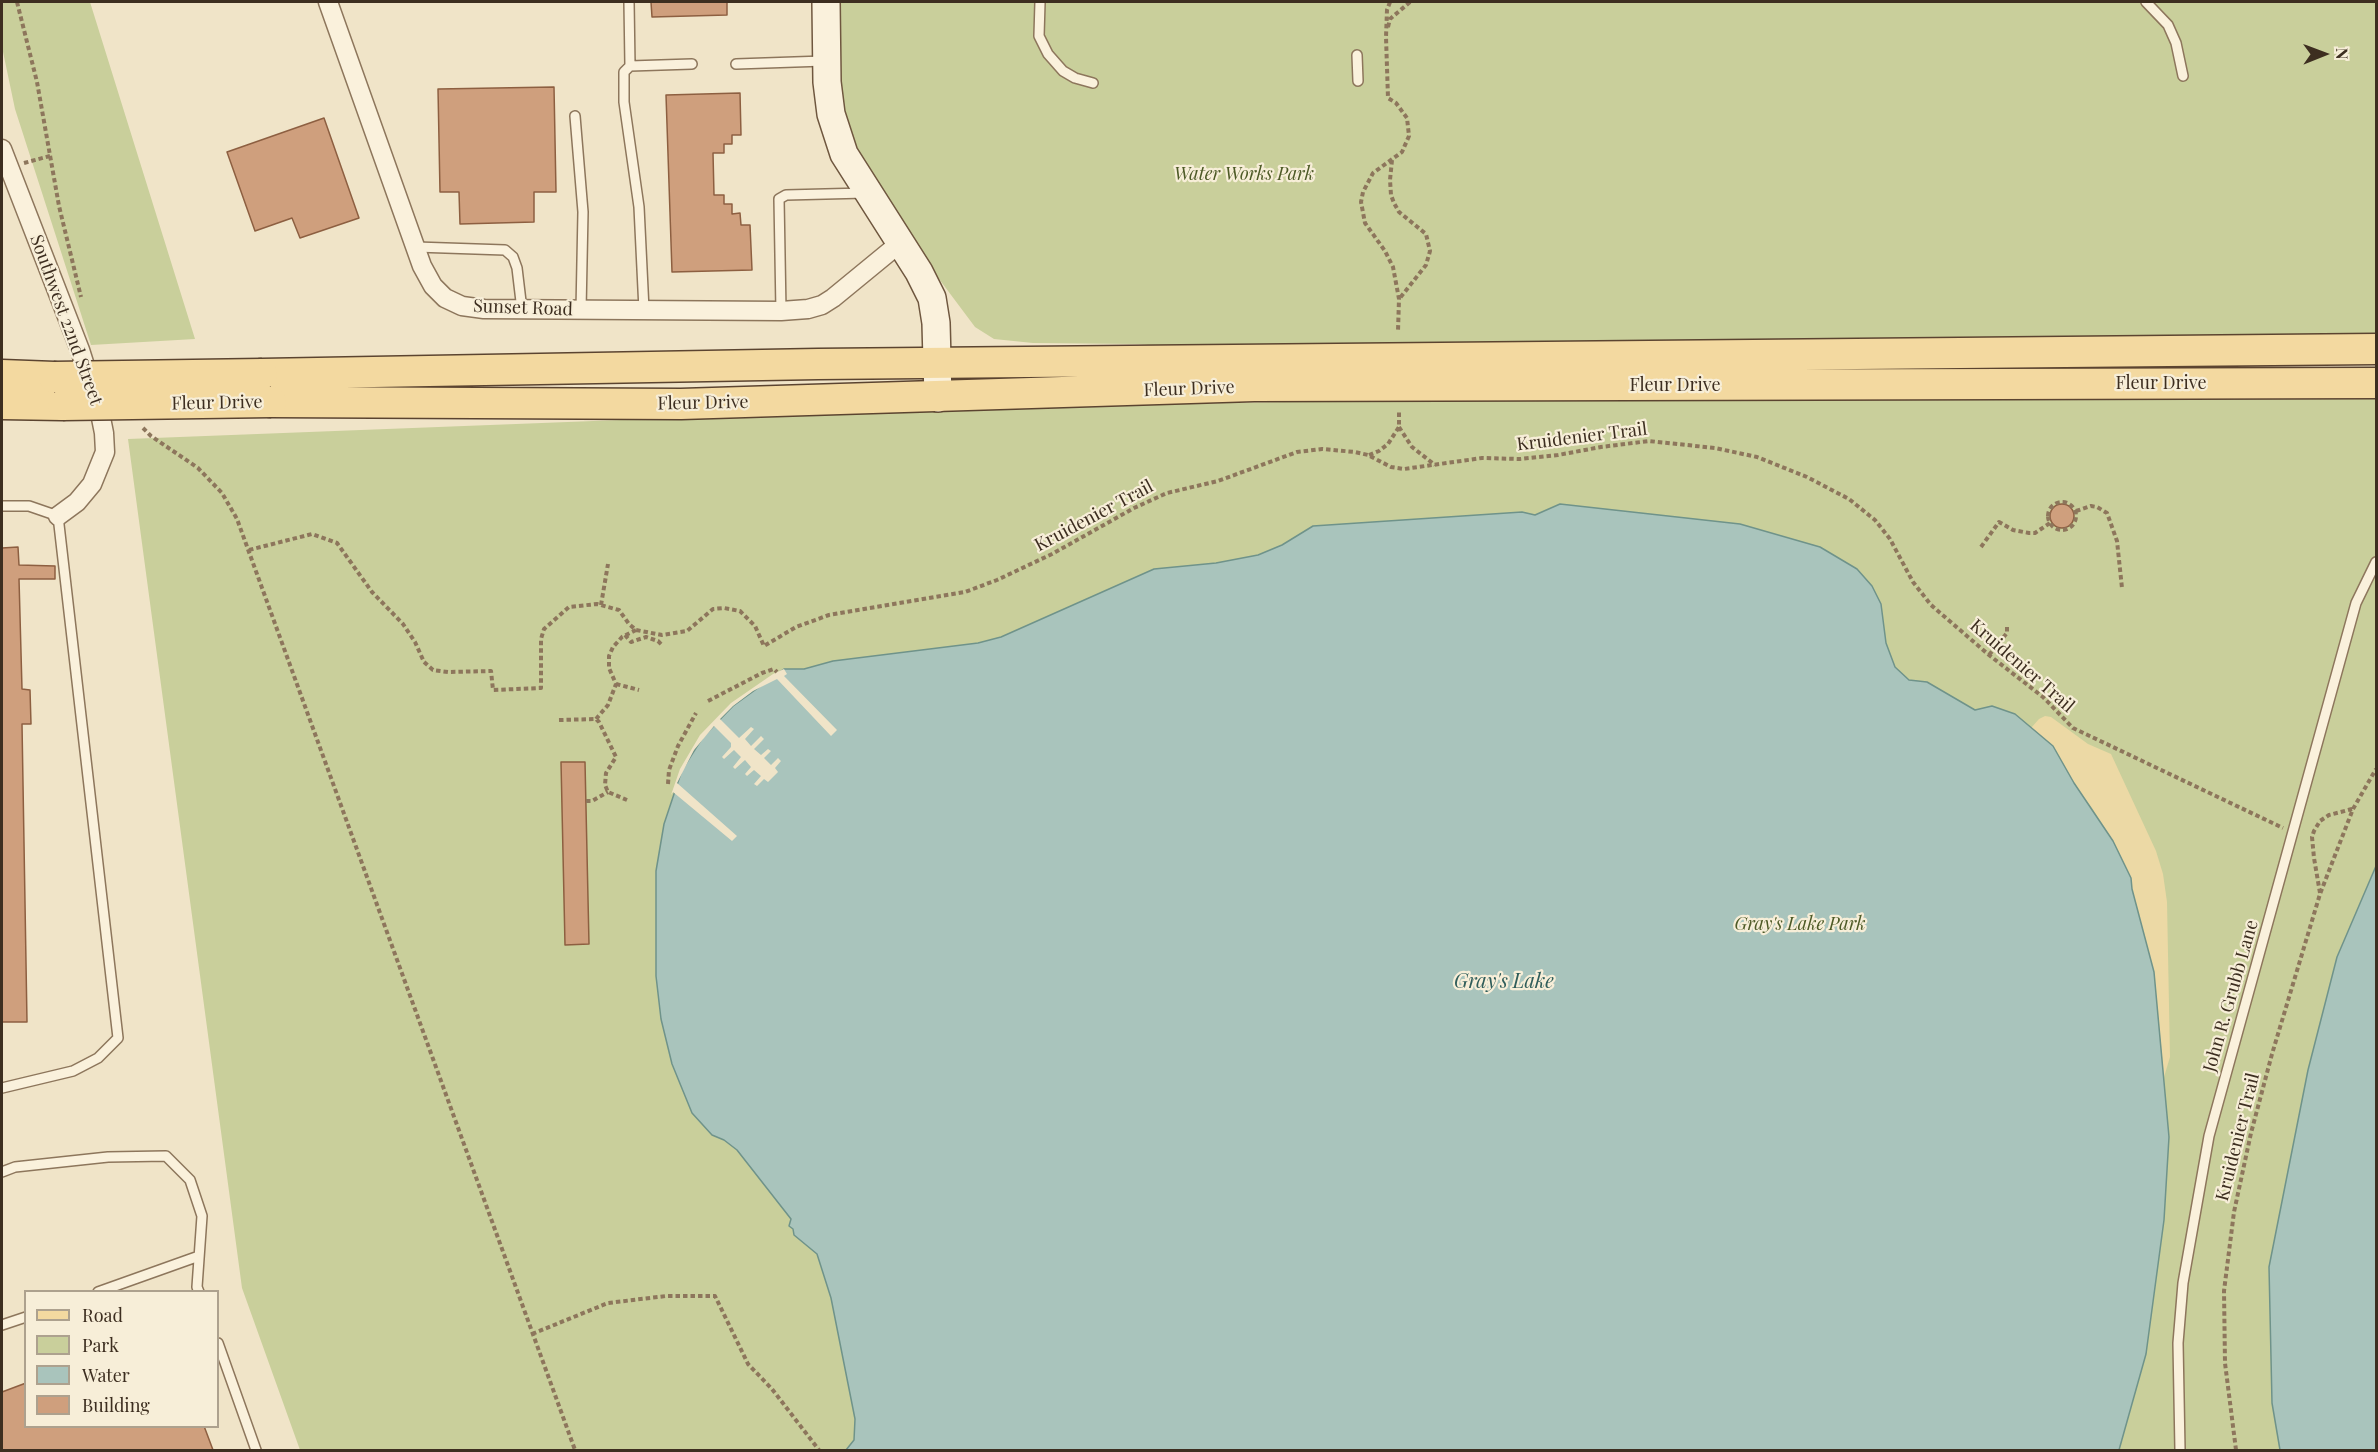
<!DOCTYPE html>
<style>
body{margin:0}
#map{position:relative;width:2378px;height:1452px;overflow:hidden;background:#f0e4c8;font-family:"Playfair Display",serif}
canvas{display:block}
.frame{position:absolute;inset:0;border:3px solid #3d2e20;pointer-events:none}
.legend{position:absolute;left:24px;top:1290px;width:195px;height:138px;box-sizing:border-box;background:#f7eed8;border:2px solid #ada18e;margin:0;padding:8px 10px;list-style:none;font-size:18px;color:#3d2e20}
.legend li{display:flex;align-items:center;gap:12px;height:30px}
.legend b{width:30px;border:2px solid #ada18e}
.north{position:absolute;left:2294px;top:24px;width:60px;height:60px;-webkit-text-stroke:4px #f7eed8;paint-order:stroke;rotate:89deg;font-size:16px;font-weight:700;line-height:24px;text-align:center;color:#3d2e20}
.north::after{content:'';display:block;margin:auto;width:21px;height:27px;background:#3d2e20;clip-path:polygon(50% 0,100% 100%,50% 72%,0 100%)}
</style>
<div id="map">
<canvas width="2378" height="1452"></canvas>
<div class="frame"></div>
<ul class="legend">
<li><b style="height:8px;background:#f3d9a0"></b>Road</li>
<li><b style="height:16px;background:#c9cf9b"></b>Park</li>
<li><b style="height:16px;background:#a9c4bc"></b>Water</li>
<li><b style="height:16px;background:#cf9f7d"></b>Building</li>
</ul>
<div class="north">N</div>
</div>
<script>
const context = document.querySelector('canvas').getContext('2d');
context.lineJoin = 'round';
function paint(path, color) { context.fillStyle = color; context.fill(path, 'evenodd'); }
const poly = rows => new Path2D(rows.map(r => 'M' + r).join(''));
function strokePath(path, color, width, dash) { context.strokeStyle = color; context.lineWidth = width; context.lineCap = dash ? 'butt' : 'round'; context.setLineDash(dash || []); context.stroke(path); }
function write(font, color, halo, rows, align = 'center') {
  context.font = font + ' "Playfair Display",serif'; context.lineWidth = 4.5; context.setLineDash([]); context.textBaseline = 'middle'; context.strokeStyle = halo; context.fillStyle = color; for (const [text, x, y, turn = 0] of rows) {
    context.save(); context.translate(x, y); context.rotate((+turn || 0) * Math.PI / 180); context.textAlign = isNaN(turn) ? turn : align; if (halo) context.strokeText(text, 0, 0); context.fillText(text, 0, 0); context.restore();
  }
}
paint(poly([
 [2,2,90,2,195,339,91,345,15,109,2,47],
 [841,2,2376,2,2376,337,1181,348,1138,344,1033,343,994,339,975,327,874,192,837,101,838,13],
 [2376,395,2376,866,2337,957,2308,1070,2272,1403,2280,1450,300,1450,242,1288,128,439,904,409,1446,399]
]), '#c9cf9b');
paint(poly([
 [2045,716,2051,717,2088,744,2111,754,2156,851,2163,874,2167,902,2170,1057,2164,1077,2154,972,2132,889,2131,878,2113,841,2092,808,2031,728,2039,719]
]), '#ecd9a5');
const water = poly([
 [1560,504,1740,524,1820,547,1857,569,1872,586,1881,604,1886,643,1895,667,1909,680,1927,682,1975,710,1992,706,2015,714,2053,746,2074,783,2113,841,2131,878,2132,889,2154,972,2169,1137,2164,1220,2146,1354,2119,1450,846,1450,854,1440,855,1419,831,1298,817,1254,794,1235,793,1229,789,1226,791,1219,737,1150,724,1140,712,1135,692,1113,672,1064,661,1019,656,976,656,871,664,824,682,770,703,737,733,706,784,669,804,669,833,661,978,643,1001,637,1154,569,1216,563,1258,555,1282,545,1313,526,1522,512,1535,515,1560,504],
 [2376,866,2376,1450,2280,1450,2272,1403,2269,1267,2308,1070,2337,957,2376,866]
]);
paint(water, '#a9c4bc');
strokePath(water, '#6f938a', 1.5);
paint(poly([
 [784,669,787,674,784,676,837,730,831,736,777,679,753,691,733,706,720,719,739,738,751,727,754,729,745,739,751,746,761,736,764,739,754,749,761,755,768,749,771,751,764,758,771,765,778,758,781,761,775,768,778,772,768,782,764,779,757,786,754,784,761,776,754,770,747,776,745,774,751,767,745,760,735,769,733,767,741,757,734,750,724,759,722,757,731,747,731,743,714,726,694,750,677,783,737,836,732,841,673,792,671,795,680,769,700,735,731,703,773,674]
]), '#f0e4c8');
const building = poly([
 [651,2,727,2,727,15,652,17,651,2],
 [554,87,556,192,534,192,534,222,460,224,459,192,440,192,438,89,554,87],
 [740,93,741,135,732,135,732,144,724,144,724,153,713,153,714,195,724,195,724,204,732,204,732,214,740,213,741,225,750,225,752,270,672,272,666,95,740,93],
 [324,118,359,218,300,238,292,218,255,231,227,152,324,118],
 '2050 516a12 12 0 1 1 24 0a12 12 0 1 1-24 0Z',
 [18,547,19,565,55,566,55,579,19,579,22,689,30,690,31,724,22,724,27,1022,2,1022,2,548,18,547],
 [561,762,585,762,589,944,565,945,561,762],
 [26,1383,26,1426,204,1426,213,1450,2,1450,2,1392,26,1383]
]);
paint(building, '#cf9f7d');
strokePath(building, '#8d5f41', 1.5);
const lane = poly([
 [629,2,630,66,624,72,624,102,639,207,644,310],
 [1040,2,1039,36,1048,54,1063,71,1075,78,1093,83],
 [2146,2,2168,25,2176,43,2183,76],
 [1357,55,1358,81],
 [736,64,824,61],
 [630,66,692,64],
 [575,116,583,212,581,310],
 [416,247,505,250,513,257,517,268,522,310],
 [781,311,779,199,786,195,865,193],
 [2,506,29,506,58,516,118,1038,98,1058,73,1071,2,1088],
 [2,1172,15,1167,108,1157,166,1156,190,1180,202,1216,197,1287,199,1292],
 [98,1292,199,1256],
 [2,1325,26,1317],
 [218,1343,256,1450],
 [2180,1450,2178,1343,2183,1283,2209,1136,2356,603,2376,562]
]);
const street = poly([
 [328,2,422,266,433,286,445,298,462,306,484,309,781,311,808,309,822,305,833,298,900,243],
 [2,149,80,350,100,413,104,433,105,452,92,484,77,502,58,516]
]);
const secondary = poly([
 [826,2,827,82,831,114,844,154,919,272,932,298,936,323,938,398]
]);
const primary = poly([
 [262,374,818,364,2376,349],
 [2,375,54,377],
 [271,402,681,404,1254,386,2376,383],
 [2,404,63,405]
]);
strokePath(lane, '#8d765c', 12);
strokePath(street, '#8d765c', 21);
strokePath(secondary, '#6f573f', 30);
strokePath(primary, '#5b4430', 33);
strokePath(poly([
 [17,2,37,82,59,206,81,297],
 [1390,2,1387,10,1386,37,1388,98,1396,103,1407,118,1409,136,1402,152,1373,173,1363,192,1361,202,1365,223,1385,251,1393,267,1399,299,1398,331],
 [1388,27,1390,19,1410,2],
 [1392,160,1390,180,1391,195,1394,203,1399,212,1426,234,1430,251,1426,265,1400,298],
 [24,163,50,156],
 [1399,427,1412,447,1435,465],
 [143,428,151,436,198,468,222,493,237,519,575,1450],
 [1369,455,1379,451,1388,444,1399,427,1399,410],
 '2048 516a14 14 0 1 1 28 0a14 14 0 1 1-28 0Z',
 [2076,511,2091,506,2097,507,2107,513,2117,541,2122,588],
 [1981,547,1999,522,2013,530,2029,533,2035,533,2050,523],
 [249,550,312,534,337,543,372,592,403,624,415,642,424,662,433,670,448,672,491,671,493,690,541,688,541,639,544,629,569,607,597,604,619,610,629,624,636,630,662,635,687,631,713,609,724,608,740,611,755,626,764,646,796,627,829,615,965,592,997,580,1052,554,1134,508,1167,493,1218,481,1297,452,1322,449,1355,452,1368,455,1391,467,1404,469,1482,458,1520,459,1558,455,1601,447,1649,441,1715,448,1757,457,1807,477,1849,499,1875,520,1890,539,1913,582,1931,605,1989,655,2043,697,2073,728,2283,828],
 [601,605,608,564],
 [625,635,631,642,646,637,658,641,663,646],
 [1989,655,2007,633,2007,625],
 [616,684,639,690],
 [708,701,762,673,774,669,777,672],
 [596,719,608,705,616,684,609,668,609,656,613,647,622,637,636,630],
 [559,720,596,719,599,722,616,757,606,773,605,785,608,792,627,800],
 [668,784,669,770,678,746,696,713],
 [586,801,592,801,608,792],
 [2320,893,2314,858,2312,837,2314,831,2320,821,2329,815,2352,809],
 [532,1334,608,1303,666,1296,715,1296,748,1364,772,1389,819,1450],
 [2236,1450,2225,1363,2224,1291,2234,1212,2251,1133,2272,1054,2320,894,2353,809,2376,769]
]), '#8d765c', 4, [4.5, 3]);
strokePath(lane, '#faf1dc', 9);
strokePath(street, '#faf1dc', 18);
strokePath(secondary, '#faf1dc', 27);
strokePath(primary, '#f3d9a0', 30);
const primaryBridge = poly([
 [54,377,262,374],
 [63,405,271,402]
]);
strokePath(primaryBridge, '#5b4430', 33, []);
strokePath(primaryBridge, '#f3d9a0', 30);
write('italic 18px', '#4d5a26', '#f7eed8', [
 ["Water Works Park",1244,174],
 ["Gray's Lake Park",1800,924]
]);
write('18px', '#3d2e20', '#f7eed8', [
 ["Sunset Road",523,308,2],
 ["Southwest 22nd Street",66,320,70],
 ["Fleur Drive",2161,383],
 ["Fleur Drive",1675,385],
 ["Fleur Drive",1189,389,-2],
 ["Fleur Drive",217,403,-1],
 ["Fleur Drive",703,403,-1],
 ["Kruidenier Trail",1582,437,-7],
 ["Kruidenier Trail",1094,516,-28],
 ["Kruidenier Trail",2022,666,41],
 ["John R. Grubb Lane",2231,996,-74],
 ["Kruidenier Trail",2238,1137,-76]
]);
write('italic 20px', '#2f5d5a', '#f7eed8', [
 ["Gray's Lake",1504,982]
]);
</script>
